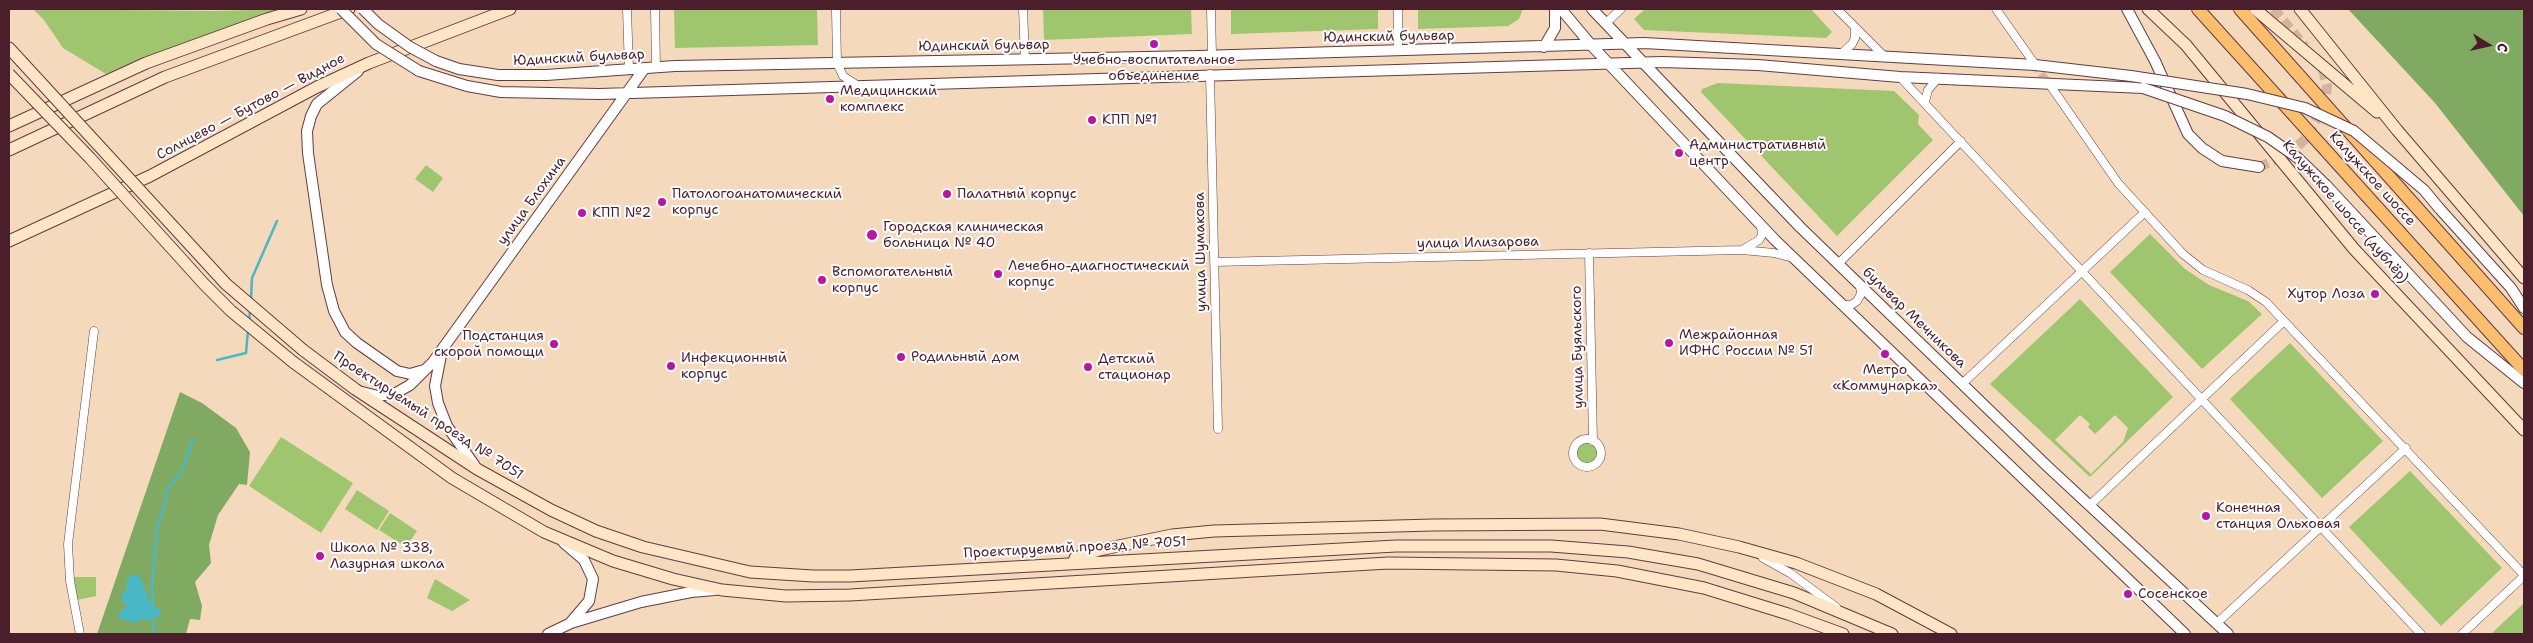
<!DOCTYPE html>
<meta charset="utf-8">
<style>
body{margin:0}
#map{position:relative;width:2533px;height:643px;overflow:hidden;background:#f4d9bc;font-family:"Shantell Sans",sans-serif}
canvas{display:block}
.frame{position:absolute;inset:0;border:10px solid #4a1f2b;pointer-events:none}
.north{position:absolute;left:2463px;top:20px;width:50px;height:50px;-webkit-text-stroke:4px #fff;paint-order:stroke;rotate:100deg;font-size:14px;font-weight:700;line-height:20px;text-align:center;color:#4a1f2b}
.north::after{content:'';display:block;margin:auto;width:18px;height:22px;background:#4a1f2b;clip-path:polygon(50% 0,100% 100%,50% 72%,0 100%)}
</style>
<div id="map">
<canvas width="2533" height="643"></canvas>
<div class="frame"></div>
<div class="north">С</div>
</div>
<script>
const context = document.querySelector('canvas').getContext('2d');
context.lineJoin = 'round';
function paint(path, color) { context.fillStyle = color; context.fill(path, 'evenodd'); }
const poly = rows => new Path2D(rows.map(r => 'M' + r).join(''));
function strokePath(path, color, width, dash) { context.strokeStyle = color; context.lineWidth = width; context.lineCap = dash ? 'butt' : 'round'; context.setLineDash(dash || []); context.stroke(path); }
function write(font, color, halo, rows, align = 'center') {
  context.font = font + ' "Shantell Sans",sans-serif'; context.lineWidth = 4; context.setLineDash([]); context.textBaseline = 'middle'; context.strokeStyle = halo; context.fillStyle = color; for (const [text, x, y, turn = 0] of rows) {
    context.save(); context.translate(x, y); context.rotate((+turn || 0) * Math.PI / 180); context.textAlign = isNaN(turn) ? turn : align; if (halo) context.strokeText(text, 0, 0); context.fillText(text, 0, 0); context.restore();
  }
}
paint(poly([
 [33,9,215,11,291,9,168,50,106,74,63,48,44,20],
 [674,9,817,9,818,45,675,48],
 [1043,9,1191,9,1192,34,1044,40],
 [1231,9,1378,9,1378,29,1231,34],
 [1418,9,1523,9,1519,19,1508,26,1418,29],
 [1645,9,1811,9,1832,32,1826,38,1644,30,1634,19],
 [1718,83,1894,91,1919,115,1918,124,1933,140,1837,236,1701,92,1702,89],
 [426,165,443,178,433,192,415,179],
 [2150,234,2185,269,2209,285,2248,301,2262,314,2202,369,2110,272],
 [2080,299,2173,397,2090,477,1990,384],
 [2080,415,2090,424,2088,427,2095,434,2115,415,2128,428,2123,442,2091,474,2055,440],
 [2290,343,2383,441,2322,498,2230,399],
 [281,437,353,483,321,533,249,486],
 '1577 453a10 10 0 1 1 20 0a10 10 0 1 1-20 0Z',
 [2410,471,2502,568,2441,626,2349,527],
 [357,490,389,511,377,530,345,509],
 [390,513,417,531,406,547,379,530],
 [74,577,96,577,96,596,77,600],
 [435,579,470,600,452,611,427,598],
 [2524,603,2524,634,2491,634]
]), '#a0c56f');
paint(poly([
 [2348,9,2524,9,2524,216,2435,103],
 [180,392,202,403,236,428,250,452,247,485,239,484,218,515,209,545,211,563,195,582,202,606,200,620,190,619,186,634,97,634]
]), '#80aa62');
paint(poly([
 [133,574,138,576,144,583,142,587,148,592,147,599,153,602,155,611,156,607,159,608,161,617,153,616,148,621,141,619,137,623,118,618,119,613,127,606,122,600,122,595,128,585,126,580]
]), '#4ab7c5');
strokePath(poly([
 [251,299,252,278,277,221],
 [249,322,250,310],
 [217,360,246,353,248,330],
 [154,634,152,587,157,529,169,487,182,471,193,439]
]), '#4ab7c5', 2.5);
strokePath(poly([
 [2034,64,2051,87]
]), '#d2b49f', 8, [8, 4]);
strokePath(poly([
 [2274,9,2305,47],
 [2259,167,2289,154,2305,139,2318,117,2325,103,2327,86,2323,70,2318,64]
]), '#d2b49f', 10, [10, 5]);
const minor = poly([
 [627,9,629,70],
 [655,9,656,68],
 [836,9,837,63,843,76,857,85],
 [1023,9,1025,59],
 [1211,9,1212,56],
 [1398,9,1398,51],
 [1837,9,1884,56],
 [1996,9,2034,63],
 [1606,23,1621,9],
 [1842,53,1852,44,1855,38,1855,28],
 [1210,74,1218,429],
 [1900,77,2421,634],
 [2052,88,2118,183,2183,254,2203,270,2248,290,2266,302,2524,575],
 [1925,102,1928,90,1938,78],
 [1744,249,1759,240,1762,235,1761,225],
 [1589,253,1593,441],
 [1214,262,1742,250,1774,253,1793,258],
 [1838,264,1961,141],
 [1843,305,1851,305,1857,301,1861,294,1860,285],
 [1962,384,2145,212],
 '1573 453a14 14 0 1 1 28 0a14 14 0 1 1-28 0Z',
 [2089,506,2284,321],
 [1763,558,1790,573,1836,607],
 [2217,623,2406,448],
 [80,634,70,581,68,544,94,331],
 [2462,634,2524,576]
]);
const tertiary = poly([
 [1561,9,1592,46,1775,240,2185,634],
 [1592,9,1800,227,2047,466,2228,634],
 [2127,9,2155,61,2188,134,2202,148,2222,161,2259,167],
 [1544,47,1555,28,1555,9],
 [436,61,459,69,498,75,546,75,675,66,1199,56,1644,43,2035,65,2131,76],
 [358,71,317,104,311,116,307,131,308,153,327,285,334,311,345,332,357,343,397,371,410,374,424,370],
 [419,71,467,86,501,92,599,94,1662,62,1758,65,1900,77,2143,88],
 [2326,185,2467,337,2524,383],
 [2439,208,2511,288,2524,308],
 [441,355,435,386,438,403,447,426,475,466],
 [362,392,378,396,396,393,410,385,433,362,644,69],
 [564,543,584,560,593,579,589,601,571,622],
 [548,634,571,623,641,602,691,592,715,590]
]);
const secondary = poly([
 [2148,9,2186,45,2354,249,2524,430],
 [2255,9,2377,112],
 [2300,9,2397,130,2524,278],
 [9,48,21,61],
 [9,126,146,63,267,19,301,9],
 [9,150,165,77,349,9],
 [9,241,150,176,317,87,369,63,510,9],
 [303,350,355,389,477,469,551,510,596,531,643,547,750,572,813,576,850,576,1396,546,1551,546,1628,552,1698,564,1794,593,1892,634],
 [293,362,452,478,544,532,613,561,673,579,722,590,786,596,850,595,1388,563,1556,565,1617,571,1704,588,1788,614,1843,634],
 [1075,558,1099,550,1172,535,1214,531,1433,525,1600,524,1679,534,1739,547,1796,563,1876,594,1951,634]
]);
const trunk = poly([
 [2198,9,2524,370],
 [2240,9,2524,328]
]);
strokePath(minor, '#643b41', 9);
strokePath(tertiary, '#643b41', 12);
strokePath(secondary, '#643b41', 13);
strokePath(trunk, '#643b41', 14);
strokePath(minor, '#fff', 8);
strokePath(tertiary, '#fff', 10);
strokePath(secondary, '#fde5c5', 11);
strokePath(trunk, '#fbbd6e', 12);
const tertiaryBridge = poly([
 [341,9,376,44,419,71],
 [363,9,378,24,410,47,436,61],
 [2131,76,2247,94,2305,108,2354,131,2424,190,2439,208],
 [2143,88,2225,116,2268,137,2298,158,2326,185]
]);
const secondaryBridge = poly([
 [21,61,226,284,303,350],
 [9,74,90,158,204,284,231,311,293,362]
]);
strokePath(tertiaryBridge, '#643b41', 12, []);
strokePath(secondaryBridge, '#643b41', 13, []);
strokePath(tertiaryBridge, '#fff', 10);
strokePath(secondaryBridge, '#fde5c5', 11);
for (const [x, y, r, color] of [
 [1154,44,5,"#b5179e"],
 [830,99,5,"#b5179e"],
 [1092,120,5,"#b5179e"],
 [1679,153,5,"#b5179e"],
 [947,194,5,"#b5179e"],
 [662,202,5,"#b5179e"],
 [582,213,5,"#b5179e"],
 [872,235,6,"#b5179e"],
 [998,274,5,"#b5179e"],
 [822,280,5,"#b5179e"],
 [2375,294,5,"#b5179e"],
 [1669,343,5,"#b5179e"],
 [554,344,5,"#b5179e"],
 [1885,354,5,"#b5179e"],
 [901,357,5,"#b5179e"],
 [671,366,5,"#b5179e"],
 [1088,367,5,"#b5179e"],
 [2206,516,5,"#b5179e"],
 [320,556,5,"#b5179e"],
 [2128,594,5,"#b5179e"]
]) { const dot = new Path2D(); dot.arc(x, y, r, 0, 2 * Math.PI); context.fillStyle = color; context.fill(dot); strokePath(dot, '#fff', 2); }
write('14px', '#4a1f2b', '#fff', [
 ["Юдинский бульвар",1389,37,-1],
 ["Юдинский бульвар",984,46,-1],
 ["Юдинский бульвар",579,58,-3],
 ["Солнцево — Бутово — Видное",251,107,-28],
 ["Калужское шоссе",2372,179,48],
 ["улица Блохина",532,201,-54],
 ["Калужское шоссе (дублёр)",2345,212,49],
 ["улица Илизарова",1478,243,-1],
 ["улица Шумакова",1201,252,-91],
 ["бульвар Мечникова",1914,318,44],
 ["улица Буяльского",1578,347,-91],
 ["Проектируемый проезд № 7051",428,416,33],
 ["Проектируемый проезд № 7051",1075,548,-3]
]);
write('14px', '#4a1f2b', '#fff', [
 ["Учебно-воспитательное",1154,60,"center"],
 ["объединение",1154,76,"center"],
 ["Медицинский",840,91],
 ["комплекс",840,107],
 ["КПП №1",1102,120],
 ["Административный",1689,145],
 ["центр",1689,161],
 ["Патологоанатомический",672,194],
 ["корпус",672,210],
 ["Палатный корпус",957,194],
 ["КПП №2",592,213],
 ["Городская клиническая",883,227],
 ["больница № 40",883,243],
 ["Лечебно-диагностический",1008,266],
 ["корпус",1008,282],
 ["Вспомогательный",832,272],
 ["корпус",832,288],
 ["Хутор Лоза",2365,294,"right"],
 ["Межрайонная",1679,335],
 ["ИФНС России № 51",1679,351],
 ["Подстанция",544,336,"right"],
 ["скорой помощи",544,352,"right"],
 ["Родильный дом",911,357],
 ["Инфекционный",681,358],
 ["корпус",681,374],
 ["Детский",1098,359],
 ["стационар",1098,375],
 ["Метро",1885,370,"center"],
 ["«Коммунарка»",1885,386,"center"],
 ["Конечная",2216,508],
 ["станция Ольховая",2216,524],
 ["Школа № 338,",330,548],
 ["Лазурная школа",330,564],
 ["Сосенское",2138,594]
], 'left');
</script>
